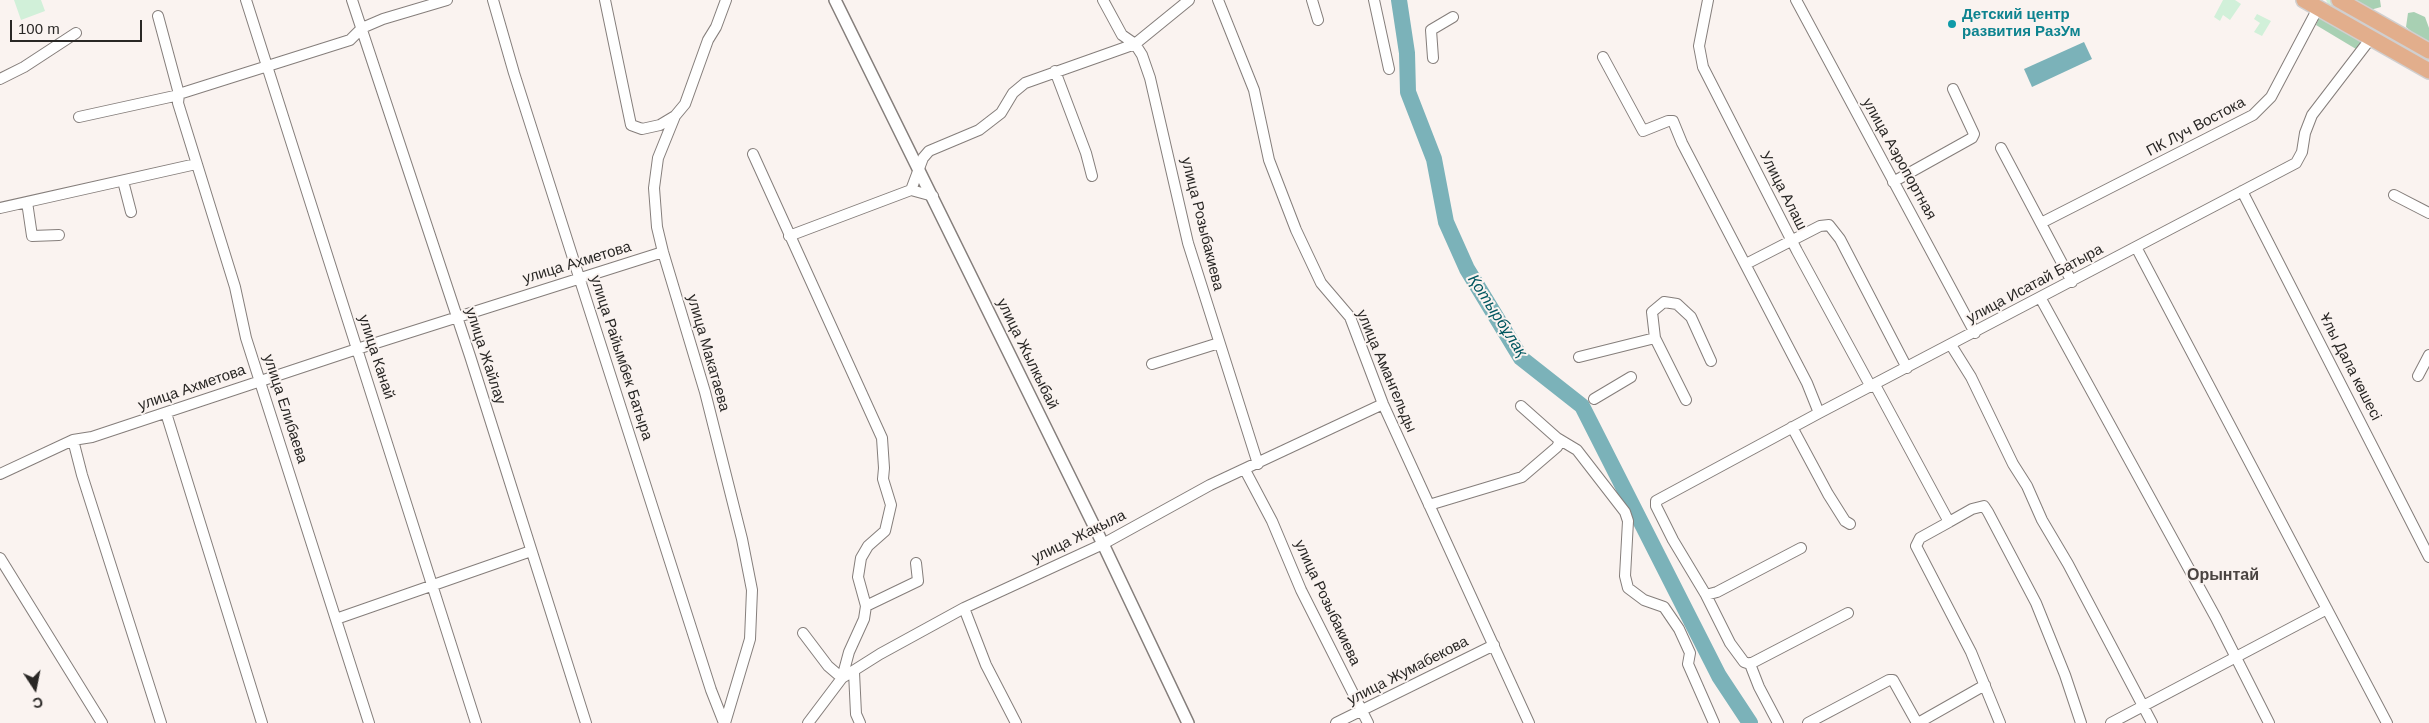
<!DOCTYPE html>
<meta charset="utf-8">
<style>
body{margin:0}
#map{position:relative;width:2429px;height:723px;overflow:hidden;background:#faf3f0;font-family:Arial,sans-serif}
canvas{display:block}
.north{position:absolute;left:10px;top:663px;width:50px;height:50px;-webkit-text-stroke:4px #faf3f0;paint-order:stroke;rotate:169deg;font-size:14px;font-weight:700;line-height:20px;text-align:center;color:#292725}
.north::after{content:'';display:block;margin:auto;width:18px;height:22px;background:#292725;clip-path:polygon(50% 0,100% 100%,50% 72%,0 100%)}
.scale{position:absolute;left:10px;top:20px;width:132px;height:22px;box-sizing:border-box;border:2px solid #292725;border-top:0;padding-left:6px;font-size:15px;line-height:18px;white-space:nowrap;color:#292725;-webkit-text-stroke:4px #faf3f0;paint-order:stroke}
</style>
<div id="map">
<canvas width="2429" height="723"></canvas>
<div class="north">С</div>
<div class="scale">100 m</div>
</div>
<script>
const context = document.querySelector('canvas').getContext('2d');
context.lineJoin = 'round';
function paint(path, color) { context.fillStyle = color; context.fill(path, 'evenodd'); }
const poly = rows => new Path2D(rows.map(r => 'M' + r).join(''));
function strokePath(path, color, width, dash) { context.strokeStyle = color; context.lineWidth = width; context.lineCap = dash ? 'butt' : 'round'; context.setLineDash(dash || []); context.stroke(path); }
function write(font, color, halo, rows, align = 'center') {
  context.font = font + ' Arial,sans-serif'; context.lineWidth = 4; context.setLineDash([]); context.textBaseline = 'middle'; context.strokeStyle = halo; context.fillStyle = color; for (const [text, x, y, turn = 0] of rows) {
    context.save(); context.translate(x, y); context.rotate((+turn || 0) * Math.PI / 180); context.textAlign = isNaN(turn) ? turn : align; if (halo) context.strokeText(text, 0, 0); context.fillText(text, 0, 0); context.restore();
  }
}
paint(poly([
 [14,0,41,0,45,11,21,20],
 [2223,0,2235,0,2241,4,2230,20,2223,15,2220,21,2214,17],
 [2326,0,2332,0,2429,57,2429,62,2328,4],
 [2257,14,2271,21,2262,36,2254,32,2260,23,2254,19]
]), '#d1f0d9');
paint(poly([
 [2352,0,2380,0,2381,7,2370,10],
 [2414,12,2425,17,2429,28,2429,46,2406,27,2408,13],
 [2320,15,2364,39,2356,49,2316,25]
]), '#a8d0b3');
paint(poly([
 [2084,42,2092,59,2032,87,2024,69]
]), '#7bb2b9');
strokePath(poly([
 [1399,0,1407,53,1408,92,1434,159,1446,222,1467,269,1521,358,1582,406,1719,676,1750,723]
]), '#7bb2b9', 16);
const minor = poly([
 [246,0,476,723],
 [352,0,470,356,586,723],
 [493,0,514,73,579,277,711,690,724,723],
 [605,0,631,125,642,129,660,125,675,116],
 [1103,0,1122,35,1135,44,1142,55,1150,78,1188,243,1258,464],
 [1218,0,1254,90,1269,160,1296,230,1321,283,1350,317,1383,404,1529,723],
 [1312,0,1318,20],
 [1374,0,1389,69],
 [1708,0,1699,46,1703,67,1797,251,1871,387],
 [1796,0,1975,333],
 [158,16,179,94],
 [1603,57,1643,131,1668,121,1673,121,1682,143,1807,383,1819,413],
 [1433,58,1431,30,1453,17],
 [1055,71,1086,153,1092,176],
 [0,79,24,67,76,33],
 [79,117,179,95],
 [2001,148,2072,282],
 [753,154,882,438,884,468,883,479,891,505,885,531,868,546,861,558,858,577,866,606,864,619,849,652,842,678,828,666,803,633],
 [123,181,131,212],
 [1893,182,1972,138,1974,134,1953,89],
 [911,190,933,196],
 [2242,191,2429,557],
 [2394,195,2429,213],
 [27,202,32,236,59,235],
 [0,208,196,164],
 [2041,223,2253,115,2271,97,2318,8],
 [789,236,911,190,923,158,929,151,979,130,1001,113,1013,93,1025,83,1135,44,1189,0],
 [2136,247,2387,723],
 [1746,264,1820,226,1829,225,1840,239,1907,368],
 [2041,299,2216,618,2269,723],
 [1655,338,1652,312,1664,302,1677,304,1691,317,1711,361],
 [1951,345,1971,377,2013,464,2027,486,2042,520,2068,564,2152,723],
 [1579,357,1655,338,1686,400],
 [1152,364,1219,343],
 [2418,376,2429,355],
 [1875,385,1949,522,1972,509,1984,506,1988,512,2036,603,2065,675,2081,723],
 [1594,399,1631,377],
 [1521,406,1557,438,1577,450,1625,512,1628,521,1625,576,1628,588,1644,600,1664,607,1679,629,1690,653,1688,664,1714,723],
 [166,413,262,723],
 [1792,427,1828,494,1845,521,1850,524],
 [73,440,82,475,161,723],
 [1245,470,1272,521,1301,590,1368,723],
 [0,474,73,440,92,437,357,349,663,252],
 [1429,505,1522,477,1557,447,1560,441],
 [1949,522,1920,538,1916,546,1971,652,2000,723],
 [1801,548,1717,592,1706,595,1673,540,1656,506,1656,501,1819,413,2296,163,2302,152,2305,133,2312,115,2371,38],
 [0,558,102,723],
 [1706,595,1730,643,1744,662,1750,664,1848,613],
 [866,606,918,581,916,563],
 [964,608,986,665,1016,723],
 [336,619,531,551],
 [1750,664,1759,687,1778,723],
 [854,672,856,714,860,723],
 [369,723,246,338,235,287,178,103,179,94,350,40,362,28,383,19,447,0],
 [725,723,750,639,752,590,742,539,705,392,663,252,657,227,654,188,658,158,675,116,685,104,708,40,716,27,726,0],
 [808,723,842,678,880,654,964,608,1103,544,1210,485,1383,404],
 [1336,723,1494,645],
 [1808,723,1889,680,1893,680,1917,723],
 [1918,723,1985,685],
 [2111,723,2327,609]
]);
const tertiary = poly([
 [835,0,1103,544,1188,723]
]);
const primary = poly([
 [2304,0,2429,71],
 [2339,0,2429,51]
]);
strokePath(minor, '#857e7b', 12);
strokePath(tertiary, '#857e7b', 14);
strokePath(primary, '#d0cfcf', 18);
strokePath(minor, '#fff', 10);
strokePath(tertiary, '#fff', 11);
strokePath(primary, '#e2ae8c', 15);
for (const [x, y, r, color] of [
 [1952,24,5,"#0f9aa8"]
]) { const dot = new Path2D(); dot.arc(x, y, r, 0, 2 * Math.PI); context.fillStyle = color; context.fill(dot); strokePath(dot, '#faf3f0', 2); }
write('bold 15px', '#0d838f', '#faf3f0', [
 ["Детский центр",1962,15],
 ["развития РазУм",1962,32]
], 'left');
write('15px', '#292725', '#faf3f0', [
 ["ПК Луч Востока",2196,127,-28],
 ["улица Аэропортная",1899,159,61],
 ["Улица Алаш",1783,191,63],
 ["улица Розыбакиева",1202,224,76],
 ["улица Ахметова",577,263,-17],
 ["улица Исатай Батыра",2035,284,-28],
 ["улица Макатаева",708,353,74],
 ["улица Жылкыбай",1027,354,64],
 ["улица Жайлау",485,356,72],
 ["улица Канай",376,357,72],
 ["улица Райымбек Батыра",621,358,72],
 ["Ұлы Дала көшесі",2350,367,63],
 ["улица Амангельды",1386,371,67],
 ["улица Ахметова",192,388,-19],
 ["улица Елибаева",285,409,72],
 ["улица Жакыла",1079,537,-26],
 ["улица Розыбакиева",1327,603,65],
 ["улица Жумабекова",1408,671,-27]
]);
write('italic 16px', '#01565f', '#faf3f0', [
 ["Қотырбұлақ",1497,316,57]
]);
write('bold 16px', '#4a4441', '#faf3f0', [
 ["Орынтай",2223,576]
]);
</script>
